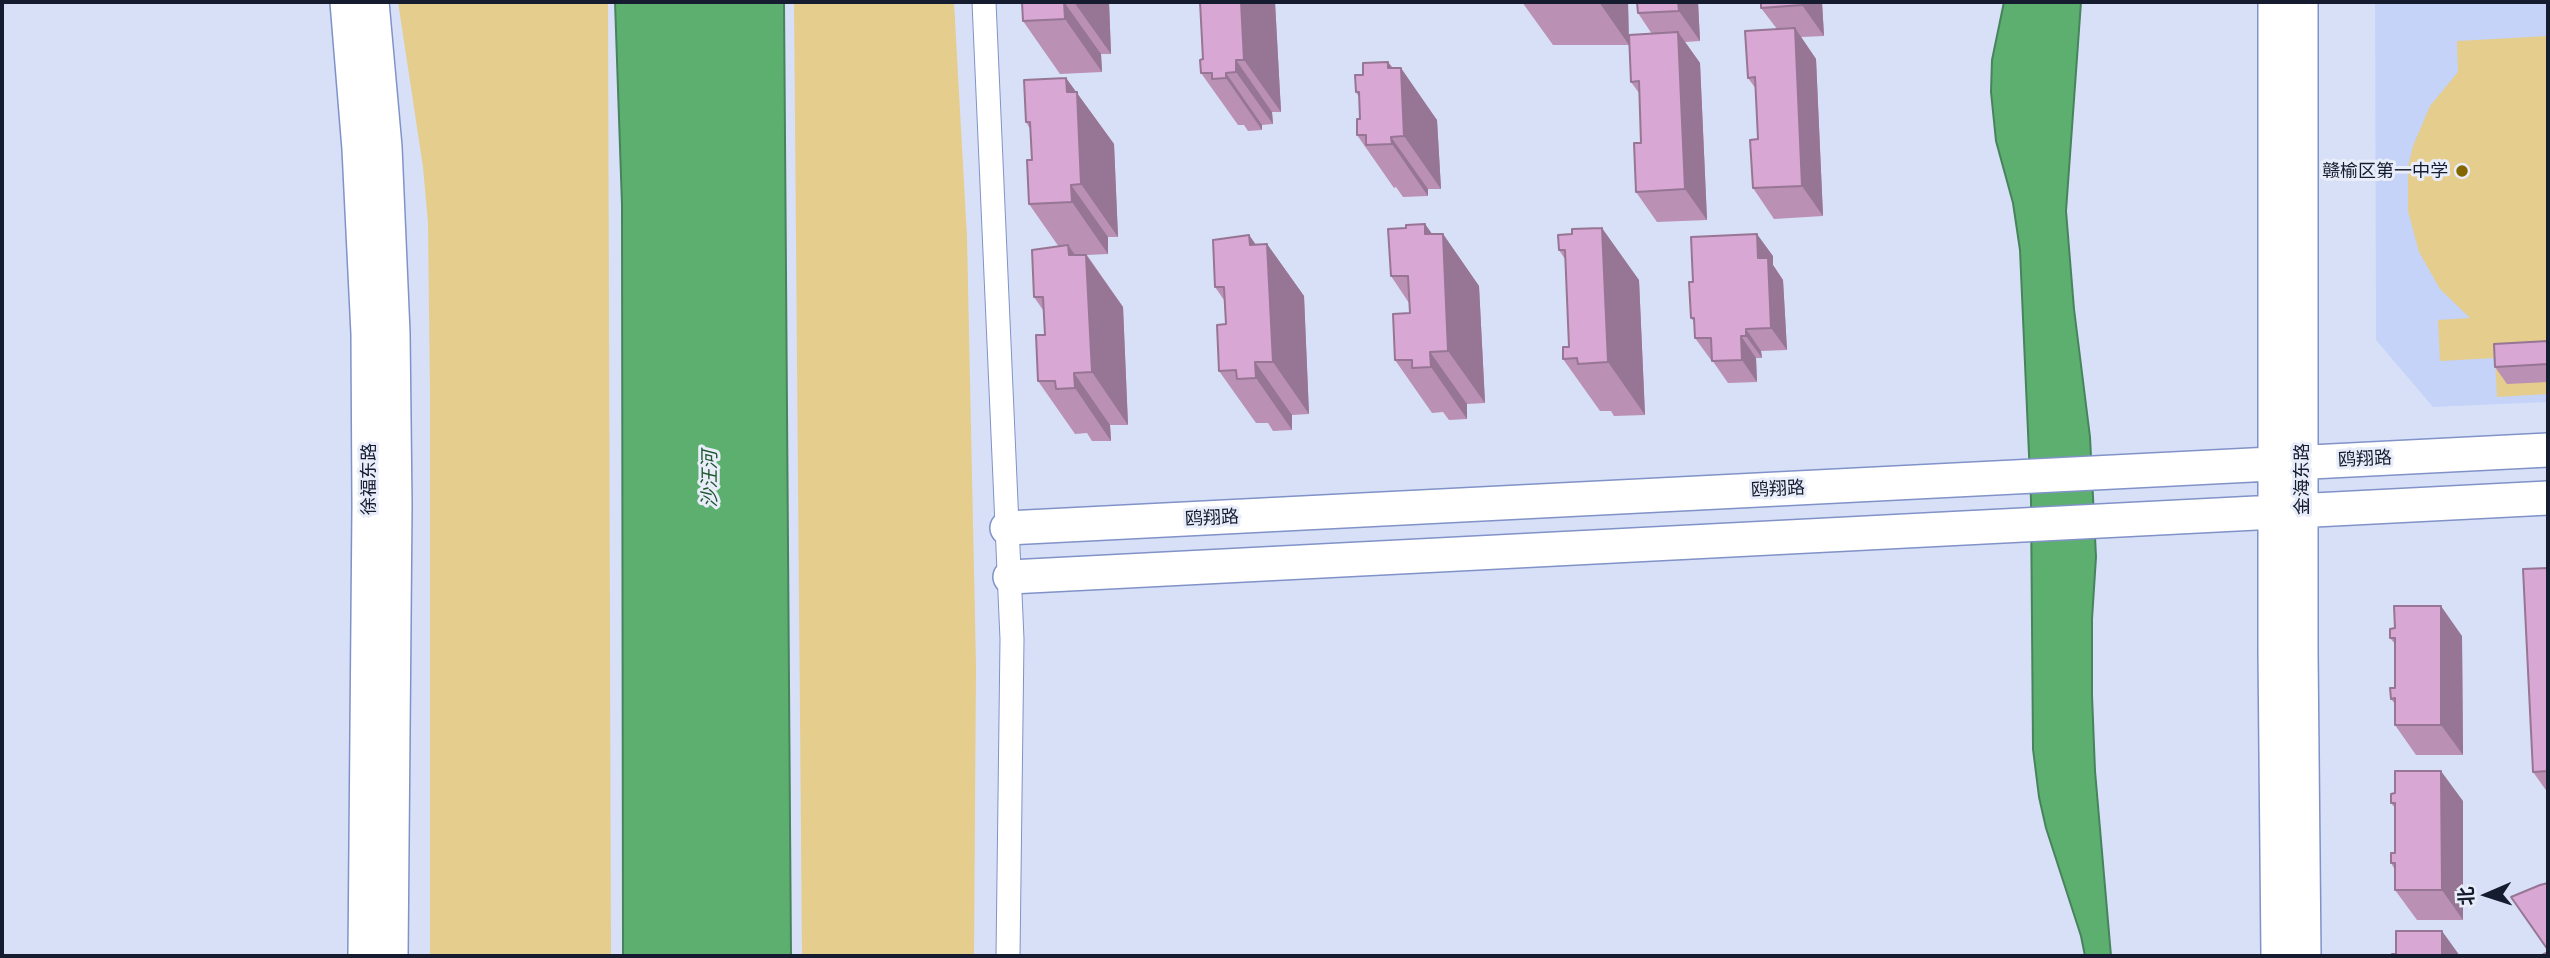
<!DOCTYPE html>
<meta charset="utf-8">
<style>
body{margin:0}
#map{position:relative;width:2550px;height:958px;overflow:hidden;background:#d8e0f7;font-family:"Asap Condensed","Noto Sans SC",sans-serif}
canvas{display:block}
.frame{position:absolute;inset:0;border:4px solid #151c30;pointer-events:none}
.north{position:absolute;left:2452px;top:860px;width:70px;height:70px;-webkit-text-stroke:5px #e9edf9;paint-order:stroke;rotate:267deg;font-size:19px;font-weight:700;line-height:28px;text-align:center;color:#151c30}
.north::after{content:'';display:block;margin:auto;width:24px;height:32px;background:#151c30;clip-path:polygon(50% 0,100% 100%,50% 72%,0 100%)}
</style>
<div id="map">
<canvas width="2550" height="958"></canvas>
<div class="frame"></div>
<div class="north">北</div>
</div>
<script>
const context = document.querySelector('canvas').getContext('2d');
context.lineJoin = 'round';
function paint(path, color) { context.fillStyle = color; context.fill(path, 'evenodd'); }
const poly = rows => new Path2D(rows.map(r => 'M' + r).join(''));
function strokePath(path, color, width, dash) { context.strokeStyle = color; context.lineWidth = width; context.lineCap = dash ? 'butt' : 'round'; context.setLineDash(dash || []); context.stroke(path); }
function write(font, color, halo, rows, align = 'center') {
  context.font = font + ' "Asap Condensed","Noto Sans SC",sans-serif'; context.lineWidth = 6; context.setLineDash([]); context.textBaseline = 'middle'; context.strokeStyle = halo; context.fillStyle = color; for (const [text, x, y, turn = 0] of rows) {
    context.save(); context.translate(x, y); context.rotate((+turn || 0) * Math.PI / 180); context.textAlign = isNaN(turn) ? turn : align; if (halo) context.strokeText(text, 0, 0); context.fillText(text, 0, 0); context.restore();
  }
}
paint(poly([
 [2375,2,2548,2,2548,402,2433,407,2376,340]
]), '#c5d3f9');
paint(poly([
 [398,2,608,2,611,956,430,956,430,394,428,223,423,167],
 [794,2,954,2,967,237,976,666,974,956,802,956],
 [2548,36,2548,394,2497,397,2495,358,2440,361,2438,320,2470,318,2440,289,2419,252,2408,211,2408,167,2413,146,2430,106,2458,72,2457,41]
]), '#e4cd8d');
const water = poly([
 [615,2,784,2,791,956,623,956,622,205,615,2],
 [2004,2,2081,2,2066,211,2074,309,2090,437,2096,557,2092,619,2092,695,2095,771,2111,956,2085,956,2081,936,2046,828,2039,797,2033,749,2031,500,2020,250,2013,203,1996,141,1991,92,1992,60,2004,2]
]);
paint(water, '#5daf70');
strokePath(water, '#47835d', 2);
const street = poly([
 [984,2,1012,639,1008,956]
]);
const secondary = poly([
 [347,2,359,149,368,334,369,506,365,956],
 [372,2,385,147,393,333,395,506,391,956],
 [2275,2,2275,652,2278,956],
 [2301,2,2301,652,2304,956],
 [1007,528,2548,450],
 [1010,577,2548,498]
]);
strokePath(street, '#8092c7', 25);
strokePath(secondary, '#8092c7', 36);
strokePath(street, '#fff', 23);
strokePath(secondary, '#fff', 33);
paint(poly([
 [1022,2,1109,2,1111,54,1101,54,1102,72,1060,74,1023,21],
 [1275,2,1281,112,1272,112,1273,124,1262,125,1262,130,1248,131,1244,125,1238,125,1201,73,1203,59],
 [1522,2,1628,2,1629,45,1553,45],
 [1698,2,1700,41,1685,42,1700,63,1707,220,1657,222,1636,192,1641,143,1639,93,1631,82,1652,34,1638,13],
 [1822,2,1824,36,1801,37,1816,59,1823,216,1774,219,1753,188,1758,139,1756,89,1748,78,1777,29,1761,8],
 [1388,62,1437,120,1441,189,1428,189,1428,196,1403,197,1396,187,1394,188,1357,135,1360,119,1359,97,1356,92,1363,75],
 [1066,78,1114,144,1118,237,1108,237,1108,254,1087,255,1123,307,1128,425,1110,425,1111,441,1092,441,1087,433,1075,434,1038,381,1045,335,1043,310,1034,297,1059,247,1029,204,1032,160,1030,129,1026,122],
 [1425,224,1432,234,1443,234,1479,286,1485,403,1467,404,1467,419,1449,420,1443,412,1432,413,1395,360,1410,313,1409,303,1391,276],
 [1249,235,1256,245,1267,244,1304,296,1309,414,1292,415,1292,430,1273,431,1268,423,1256,423,1219,371,1226,324,1224,300,1215,287],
 [1558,235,1639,280,1645,415,1614,416,1611,411,1600,411,1563,359,1569,347,1565,259,1559,250],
 [1773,256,1773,265,1783,280,1787,350,1761,351,1762,358,1756,358,1757,382,1728,383,1712,360,1711,360,1695,338,1695,323,1691,318,1693,282],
 [2548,341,2548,382,2507,384,2495,367],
 [2548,568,2548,793,2533,772],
 [2462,636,2463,755,2416,755,2395,725,2395,704,2391,699,2395,688,2395,644,2390,638],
 [2463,801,2463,920,2417,920,2395,890,2395,870,2391,863,2395,853,2395,808,2391,803]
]), '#ba90b5');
paint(poly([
 [1064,2,1101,54,1102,72,1065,19],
 [1074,2,1109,2,1111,54],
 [1241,2,1275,2,1281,112,1244,60],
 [1599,2,1628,2,1629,45],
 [1678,2,1698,2,1700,41,1679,11],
 [1802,2,1822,2,1824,36,1802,5],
 [1795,28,1816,59,1823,216,1802,186],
 [1678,32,1700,63,1707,220,1685,189],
 [1236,60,1272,112,1273,124,1236,72],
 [1388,62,1401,82,1401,68,1437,120,1441,189,1404,136,1388,68],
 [1226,73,1262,125,1262,130,1226,78],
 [1066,78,1114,144,1118,237,1081,184,1067,92],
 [1391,137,1428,189,1428,196,1392,144],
 [1071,185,1108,237,1108,254,1072,202],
 [1425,224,1444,251,1443,234,1479,286,1485,403,1448,351,1425,234],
 [1602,228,1639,280,1645,415,1608,362],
 [1757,234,1773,256,1773,265,1783,280,1787,350,1771,328,1758,258],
 [1249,235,1268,262,1267,244,1304,296,1309,414,1273,362,1250,245],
 [1068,245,1087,272,1086,255,1123,307,1128,425,1092,372,1069,255],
 [1746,329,1761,351,1762,358,1746,336],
 [1741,336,1756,358,1757,382,1742,360],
 [1430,352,1467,404,1467,419,1431,367],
 [1255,362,1292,415,1292,430,1256,378],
 [1074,373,1110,425,1111,441,1075,388],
 [2441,606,2462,636,2463,755,2441,725],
 [2441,771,2463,801,2463,920,2442,890],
 [2442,931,2460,956,2442,956]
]), '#977594');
const building = poly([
 [1022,2,1073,2,1064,2,1065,19,1023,21,1022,2],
 [1200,2,1241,2,1244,60,1236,60,1236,72,1226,73,1226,78,1212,79,1212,73,1201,73,1200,60,1203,59,1200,2],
 [1637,2,1678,2,1679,11,1638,13,1637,2],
 [1761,2,1802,2,1802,5,1761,8,1761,2],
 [1795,28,1802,186,1753,188,1750,140,1758,139,1755,77,1748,78,1745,31,1795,28],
 [1678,32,1685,189,1636,192,1634,143,1641,143,1639,81,1631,82,1629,35,1678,32],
 [1388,62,1388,68,1401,68,1404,136,1391,137,1392,144,1366,145,1366,135,1357,135,1357,119,1360,119,1359,92,1356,92,1355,75,1363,75,1363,63,1388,62],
 [1066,78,1067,92,1077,92,1081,184,1071,185,1072,202,1029,204,1027,160,1032,160,1030,122,1026,122,1024,80,1066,78],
 [1425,224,1425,234,1443,234,1448,351,1430,352,1431,367,1412,368,1412,360,1395,360,1393,314,1410,313,1408,276,1391,276,1388,229,1406,228,1406,225,1425,224],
 [1602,228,1608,362,1578,364,1577,358,1563,359,1563,347,1569,347,1565,250,1559,250,1558,235,1572,234,1572,229,1602,228],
 [1757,234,1758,258,1768,258,1771,328,1746,329,1746,336,1741,336,1742,360,1712,361,1711,338,1695,338,1694,318,1691,318,1689,282,1693,282,1691,237,1757,234],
 [1249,235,1250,245,1267,244,1273,362,1255,362,1256,378,1237,379,1236,370,1219,371,1217,325,1226,324,1224,287,1215,287,1213,240,1249,235],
 [1068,245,1069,255,1086,255,1092,372,1074,373,1075,388,1056,389,1055,381,1038,381,1036,335,1045,335,1043,297,1034,297,1032,250,1068,245],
 [2548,341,2548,364,2495,367,2494,344,2548,341],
 [2548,568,2548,771,2533,772,2523,569,2548,568],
 [2394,606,2441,606,2441,725,2395,725,2395,698,2391,699,2390,688,2395,688,2395,638,2390,638,2390,629,2395,628,2394,606],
 [2395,771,2441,771,2442,890,2395,890,2395,863,2391,863,2391,853,2395,853,2395,803,2391,803,2391,794,2395,793,2395,771],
 [2548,883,2548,950,2511,897,2540,885,2548,883],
 [2396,931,2442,931,2442,956,2392,956,2392,954,2396,954,2396,931],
 [2548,952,2548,956,2540,956,2548,952]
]);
paint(building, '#d8a7d3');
strokePath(building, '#977594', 2);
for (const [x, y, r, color] of [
 [2462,171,7,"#836600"]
]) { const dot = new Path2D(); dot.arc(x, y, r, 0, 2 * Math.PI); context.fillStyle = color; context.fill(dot); strokePath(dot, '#e9edf9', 2.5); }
write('18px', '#151c30', '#e9edf9', [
 ["赣榆区第一中学",2448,171]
], 'right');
write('18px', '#151c30', '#e9edf9', [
 ["鸥翔路",2365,459,-3],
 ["徐福东路",369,479,-90],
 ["金海东路",2302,479,-90],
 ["鸥翔路",1778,489,-3],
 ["鸥翔路",1212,518,-3]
]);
write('italic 19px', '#1d572e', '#e9edf9', [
 ["沙汪河",710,479,-90]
]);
</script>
